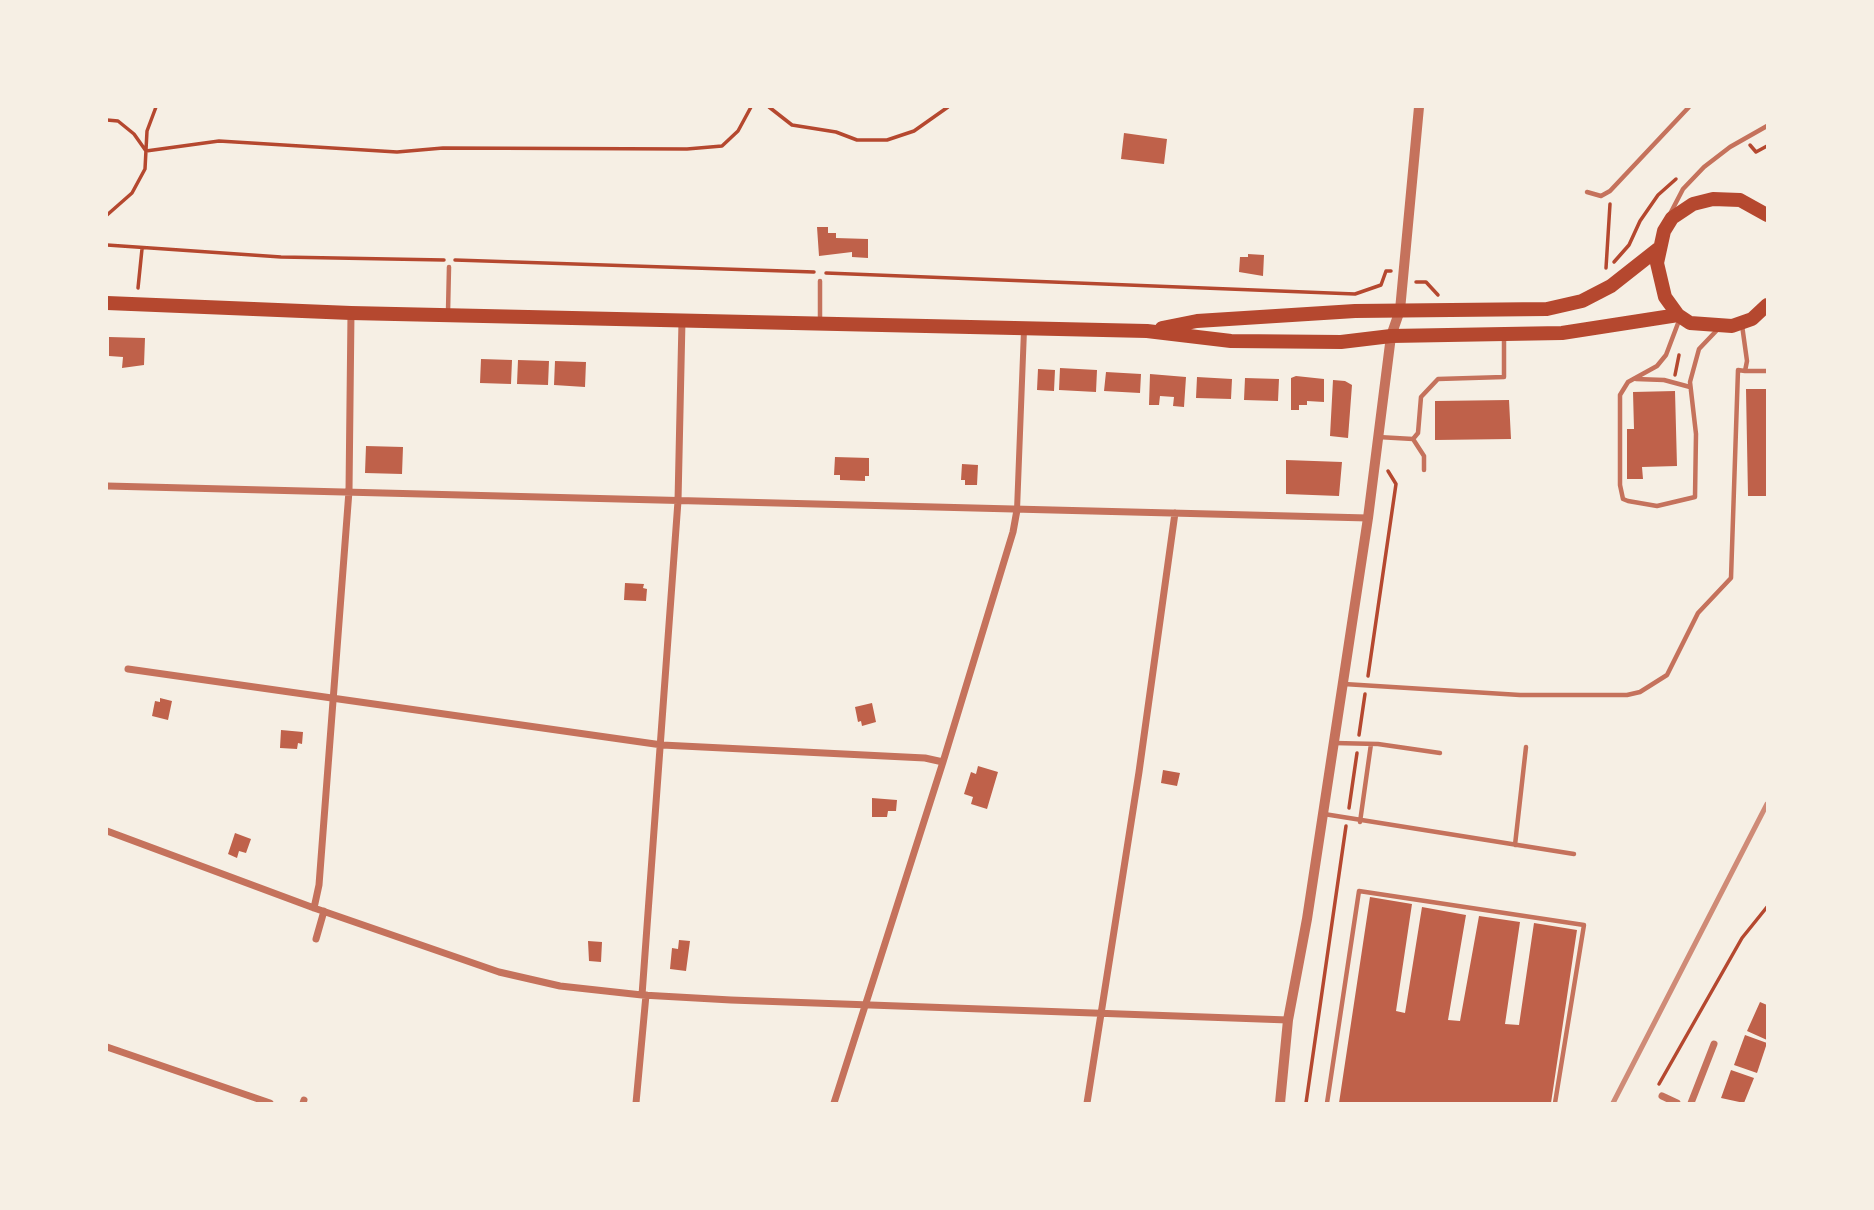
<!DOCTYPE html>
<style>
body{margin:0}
#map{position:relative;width:1874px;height:1210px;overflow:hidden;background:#f6efe4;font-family:Commissioner,sans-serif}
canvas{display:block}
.frame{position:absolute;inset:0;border:108px solid #f6efe4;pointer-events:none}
</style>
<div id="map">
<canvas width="1874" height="1210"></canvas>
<div class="frame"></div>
</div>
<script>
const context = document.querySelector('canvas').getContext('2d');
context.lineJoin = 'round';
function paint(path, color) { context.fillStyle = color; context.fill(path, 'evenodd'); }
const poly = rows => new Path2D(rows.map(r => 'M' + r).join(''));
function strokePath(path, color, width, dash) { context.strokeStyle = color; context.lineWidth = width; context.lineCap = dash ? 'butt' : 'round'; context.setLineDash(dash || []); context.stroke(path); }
paint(poly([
 [1124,133,1167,139,1164,164,1121,159],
 [817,227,828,227,828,233,836,233,836,238,868,239,868,258,852,257,852,252,819,256],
 [1248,254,1264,255,1263,276,1239,272,1240,257,1248,257],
 [109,337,145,338,144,365,122,368,123,357,109,356],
 [481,359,512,360,511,384,480,383],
 [518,360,549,361,548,385,517,384],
 [555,361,586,362,585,387,554,385],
 [1060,368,1097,370,1096,392,1059,390],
 [1038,369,1055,370,1054,391,1037,390],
 [1106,372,1141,374,1140,393,1104,391],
 [1150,374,1186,377,1184,407,1173,406,1174,397,1160,396,1159,405,1149,405],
 [1296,376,1324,379,1324,402,1307,401,1307,405,1299,405,1299,410,1291,410,1291,378],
 [1197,377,1232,379,1231,399,1196,398],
 [1245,378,1279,379,1278,401,1244,400],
 [1333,380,1345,381,1352,385,1348,438,1330,436],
 [1746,389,1767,389,1767,496,1748,496],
 [1675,391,1677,466,1642,467,1643,479,1627,479,1627,429,1634,429,1633,392],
 [1509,400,1511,439,1435,440,1435,401],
 [366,446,403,447,402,474,365,473],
 [835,457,869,458,869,476,865,476,865,481,840,480,840,475,834,475],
 [1286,460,1342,462,1339,496,1286,494],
 [962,464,978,465,977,485,965,485,965,480,961,480],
 [625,583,644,584,643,588,647,589,646,601,624,600],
 [160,698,172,701,168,720,152,716,155,701,160,702],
 [872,703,876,722,862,726,861,721,858,722,855,707],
 [281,730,303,732,302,744,298,743,297,749,280,748],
 [978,766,998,772,987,809,971,804,973,797,964,794,971,772,976,774],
 [1163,770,1180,773,1177,786,1161,783],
 [872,798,897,800,896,811,888,811,887,817,872,817],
 [235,833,251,839,246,853,239,851,237,858,228,854],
 [1370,897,1412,904,1396,1011,1405,1013,1422,907,1466,915,1448,1020,1460,1021,1479,916,1520,922,1505,1024,1519,1025,1534,923,1577,930,1551,1103,1339,1103],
 [679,940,690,941,686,971,670,969,672,948,678,949],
 [588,941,602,942,601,962,589,961],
 [1760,1002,1767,1005,1767,1040,1747,1031],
 [1745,1035,1767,1043,1757,1073,1734,1065],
 [1731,1070,1754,1078,1744,1103,1721,1098]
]), '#bf614a');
strokePath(poly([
 [769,107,792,125,836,132,857,140,887,140,914,131,948,107],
 [107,120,118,121,134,134,146,151,219,141,397,152,443,148,687,149,722,146,738,131,751,107],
 [1750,145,1756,152,1767,146],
 [107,215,132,193,145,169,147,131,156,107],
 [107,245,281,257,444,260],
 [455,260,814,272],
 [1614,262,1629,245,1640,221,1658,195,1676,179],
 [1606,268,1610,204],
 [826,273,1355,294,1381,285,1386,271,1391,271],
 [1416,282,1426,282,1438,295],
 [138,288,142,249],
 [1675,375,1679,355],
 [1368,676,1396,484,1388,471],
 [1359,735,1365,694],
 [1349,808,1357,753],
 [1659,1084,1742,938,1767,907],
 [1306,1103,1346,826]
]), '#b5482f', 3.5);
strokePath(poly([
 [1587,192,1601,196,1610,191,1689,107],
 [1670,214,1683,189,1704,167,1730,147,1767,126],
 [448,312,449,267],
 [1680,318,1666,355,1657,366,1628,382,1620,395,1620,485,1623,499,1628,501,1657,506,1695,497,1696,434,1690,382,1699,349,1719,328],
 [820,322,820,281],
 [1745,371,1767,371],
 [1636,379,1664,380,1690,387],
 [1378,437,1413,439,1418,433,1421,397,1438,379,1504,377,1504,336],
 [1413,439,1424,456,1424,470],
 [1344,684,1520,695,1627,695,1640,692,1667,675,1698,613,1731,578,1738,370,1745,371,1747,361,1742,325],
 [1334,743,1378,744,1440,753],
 [1324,814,1574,854],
 [1360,822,1371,744],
 [1515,845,1526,747],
 [1327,1103,1359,891,1584,925,1555,1103]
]), '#c5725c', 4.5);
strokePath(poly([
 [1017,510,1024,330]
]), '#c5725c', 6);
strokePath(poly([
 [107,486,1368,518],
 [128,669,662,745,925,758,943,762],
 [107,831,314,908,499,972,560,986,642,995,731,1000,1288,1020],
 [314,908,319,885,349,491,351,313],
 [316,939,324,911],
 [642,995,678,501,682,321],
 [107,1047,270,1103],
 [1662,1096,1677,1103],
 [303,1103,304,1100],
 [636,1103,646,995],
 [834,1103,943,762,1013,532,1017,510],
 [1087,1103,1139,772,1175,513],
 [1691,1103,1714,1044]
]), '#c5725c', 7);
strokePath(poly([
 [1280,1103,1288,1020,1307,919,1368,518,1391,336,1400,310,1419,107]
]), '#c5725c', 10);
strokePath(poly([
 [1767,215,1740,200,1713,199,1693,204,1672,218,1664,231,1657,263,1665,297,1678,315,1690,323,1732,326,1752,319,1767,305],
 [107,303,351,313,1147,331,1231,341,1341,342,1391,336,1562,333,1678,315],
 [1162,328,1197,321,1355,311,1547,309,1582,301,1611,286,1658,249]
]), '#b5482f', 14);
strokePath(poly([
 [1613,1103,1767,804]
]), '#cf8b77', 5);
</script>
